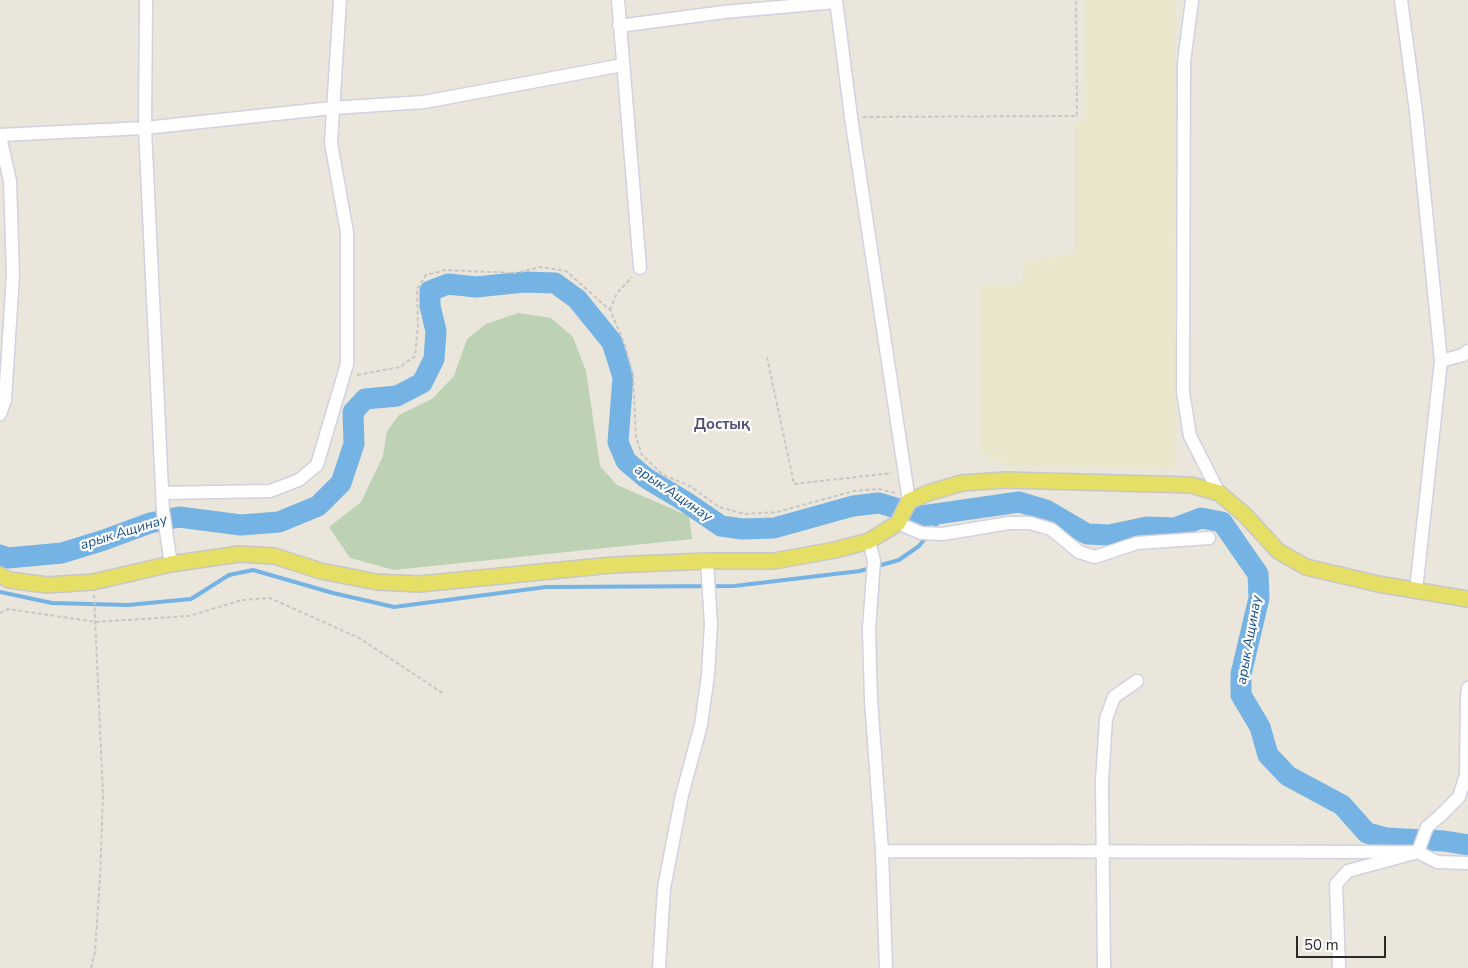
<!DOCTYPE html>
<meta charset="utf-8">
<style>
body{margin:0}
#map{position:relative;width:1468px;height:968px;overflow:hidden;background:#eae6db;font-family:"Nunito Sans",sans-serif}
canvas{display:block}
.scale{position:absolute;left:1296px;top:936px;width:90px;height:22px;box-sizing:border-box;border:2px solid #292929;border-top:0;padding-left:6px;font-size:15px;line-height:18px;white-space:nowrap;color:#292929;-webkit-text-stroke:4px #fff;paint-order:stroke}
</style>
<div id="map">
<canvas width="1468" height="968"></canvas>
<div class="scale">50 m</div>
</div>
<script>
const context = document.querySelector('canvas').getContext('2d');
context.lineJoin = 'round';
function paint(path, color) { context.fillStyle = color; context.fill(path, 'evenodd'); }
const poly = rows => new Path2D(rows.map(r => 'M' + r).join(''));
function strokePath(path, color, width, dash) { context.strokeStyle = color; context.lineWidth = width; context.lineCap = dash ? 'butt' : 'round'; context.setLineDash(dash || []); context.stroke(path); }
function write(font, color, halo, rows, align = 'center') {
  context.font = font + ' "Nunito Sans",sans-serif'; context.lineWidth = 4.5; context.setLineDash([]); context.textBaseline = 'middle'; context.strokeStyle = halo; context.fillStyle = color; for (const [text, x, y, turn = 0] of rows) {
    context.save(); context.translate(x, y); context.rotate((+turn || 0) * Math.PI / 180); context.textAlign = isNaN(turn) ? turn : align; if (halo) context.strokeText(text, 0, 0); context.fillText(text, 0, 0); context.restore();
  }
}
paint(poly([
 [1085,0,1175,0,1175,469,1010,466,981,454,981,286,1022,284,1025,261,1075,253,1075,126,1086,116]
]), '#eae6cc');
paint(poly([
 [518,313,551,318,573,337,586,371,600,466,617,485,689,516,692,539,394,570,350,558,329,527,361,502,383,456,387,431,399,415,432,399,454,376,467,339,486,324]
]), '#bdd2b4');
strokePath(poly([
 [931,531,946,513],
 [0,592,52,603,128,605,191,599,229,575,253,570,333,593,394,607,546,587,734,586,860,571,899,560,919,546,927,536]
]), '#75b3e5', 4);
strokePath(poly([
 [0,555,8,558,62,553,104,540,150,523,179,517,241,525,279,522,318,506,341,483,354,444,353,412,365,399,397,396,422,383,434,359,436,331,430,306,430,291,448,284,476,287,524,282,555,283,577,299,612,342,623,377,618,442,626,461,646,478,686,502,721,526,742,529,774,528,853,506,879,503,922,516,1019,502,1046,510,1087,534,1109,535,1147,527,1175,528,1201,518,1222,522,1258,574,1259,598,1241,674,1241,695,1260,727,1268,755,1288,776,1342,805,1367,833,1386,838,1444,841,1468,845]
]), '#75b3e5', 21);
const minor = poly([
 [146,0,145,128,163,511,171,564],
 [618,0,640,268],
 [836,0,851,117,909,501],
 [1192,0,1184,62,1183,392,1190,436,1219,493],
 [1401,0,1416,112,1441,361,1416,590],
 [619,26,724,12,836,2],
 [0,135,145,128,332,108,424,102,623,65],
 [0,136,10,181,13,275,5,400,0,414],
 [1441,361,1463,355,1468,351],
 [162,493,270,491,299,480,317,465,347,364,347,232,331,143,340,0],
 [898,523,921,533,943,534,1009,523,1030,523,1051,529,1079,552,1095,557,1137,543,1209,538],
 [869,541,874,561,869,629,871,700,882,851,886,968],
 [882,851,1418,852,1437,862,1468,863],
 [659,968,664,888,682,795,701,725,708,675,711,624,707,561],
 [1104,968,1102,781,1106,719,1114,697,1137,681],
 [1339,968,1336,884,1348,871,1418,852,1427,827,1440,816,1459,797,1466,775,1467,697,1468,688]
]);
const major = poly([
 [0,575,9,580,47,585,93,582,171,564,239,554,274,556,321,571,377,582,420,584,612,565,707,561,774,561,835,550,869,541,898,523,909,501,931,492,962,483,1006,480,1191,485,1219,493,1245,515,1278,551,1306,567,1378,584,1468,599]
]);
strokePath(minor, '#d1d1e0', 15);
strokePath(major, '#c7c7c7', 18);
strokePath(poly([
 [863,117,1077,116,1076,0],
 [610,310,617,293,632,277],
 [767,357,794,484,892,473],
 [357,375,400,367,415,356,418,325,417,289,426,275,445,270,515,273,541,267,566,271,610,310,625,345,633,376,636,437,642,455,663,475,690,486,719,507,745,514,777,512,854,491,879,489,895,493],
 [0,613,8,609,96,622,189,616,242,600,270,598,359,638,444,694],
 [91,968,95,952,100,879,103,795,94,595]
]), '#c7c7c7', 2, [4, 2.5]);
strokePath(minor, '#fff', 12);
strokePath(major, '#e5df65', 15);
write('italic 14px', '#174f8e', '#fff', [
 ["арык Ащинау",673,494,34],
 ["арык Ащинау",124,533,-17],
 ["арык Ащинау",1250,640,-80]
]);
write('bold 15px', '#4d4d75', '#fff', [
 ["Достық",722,425]
]);
</script>
